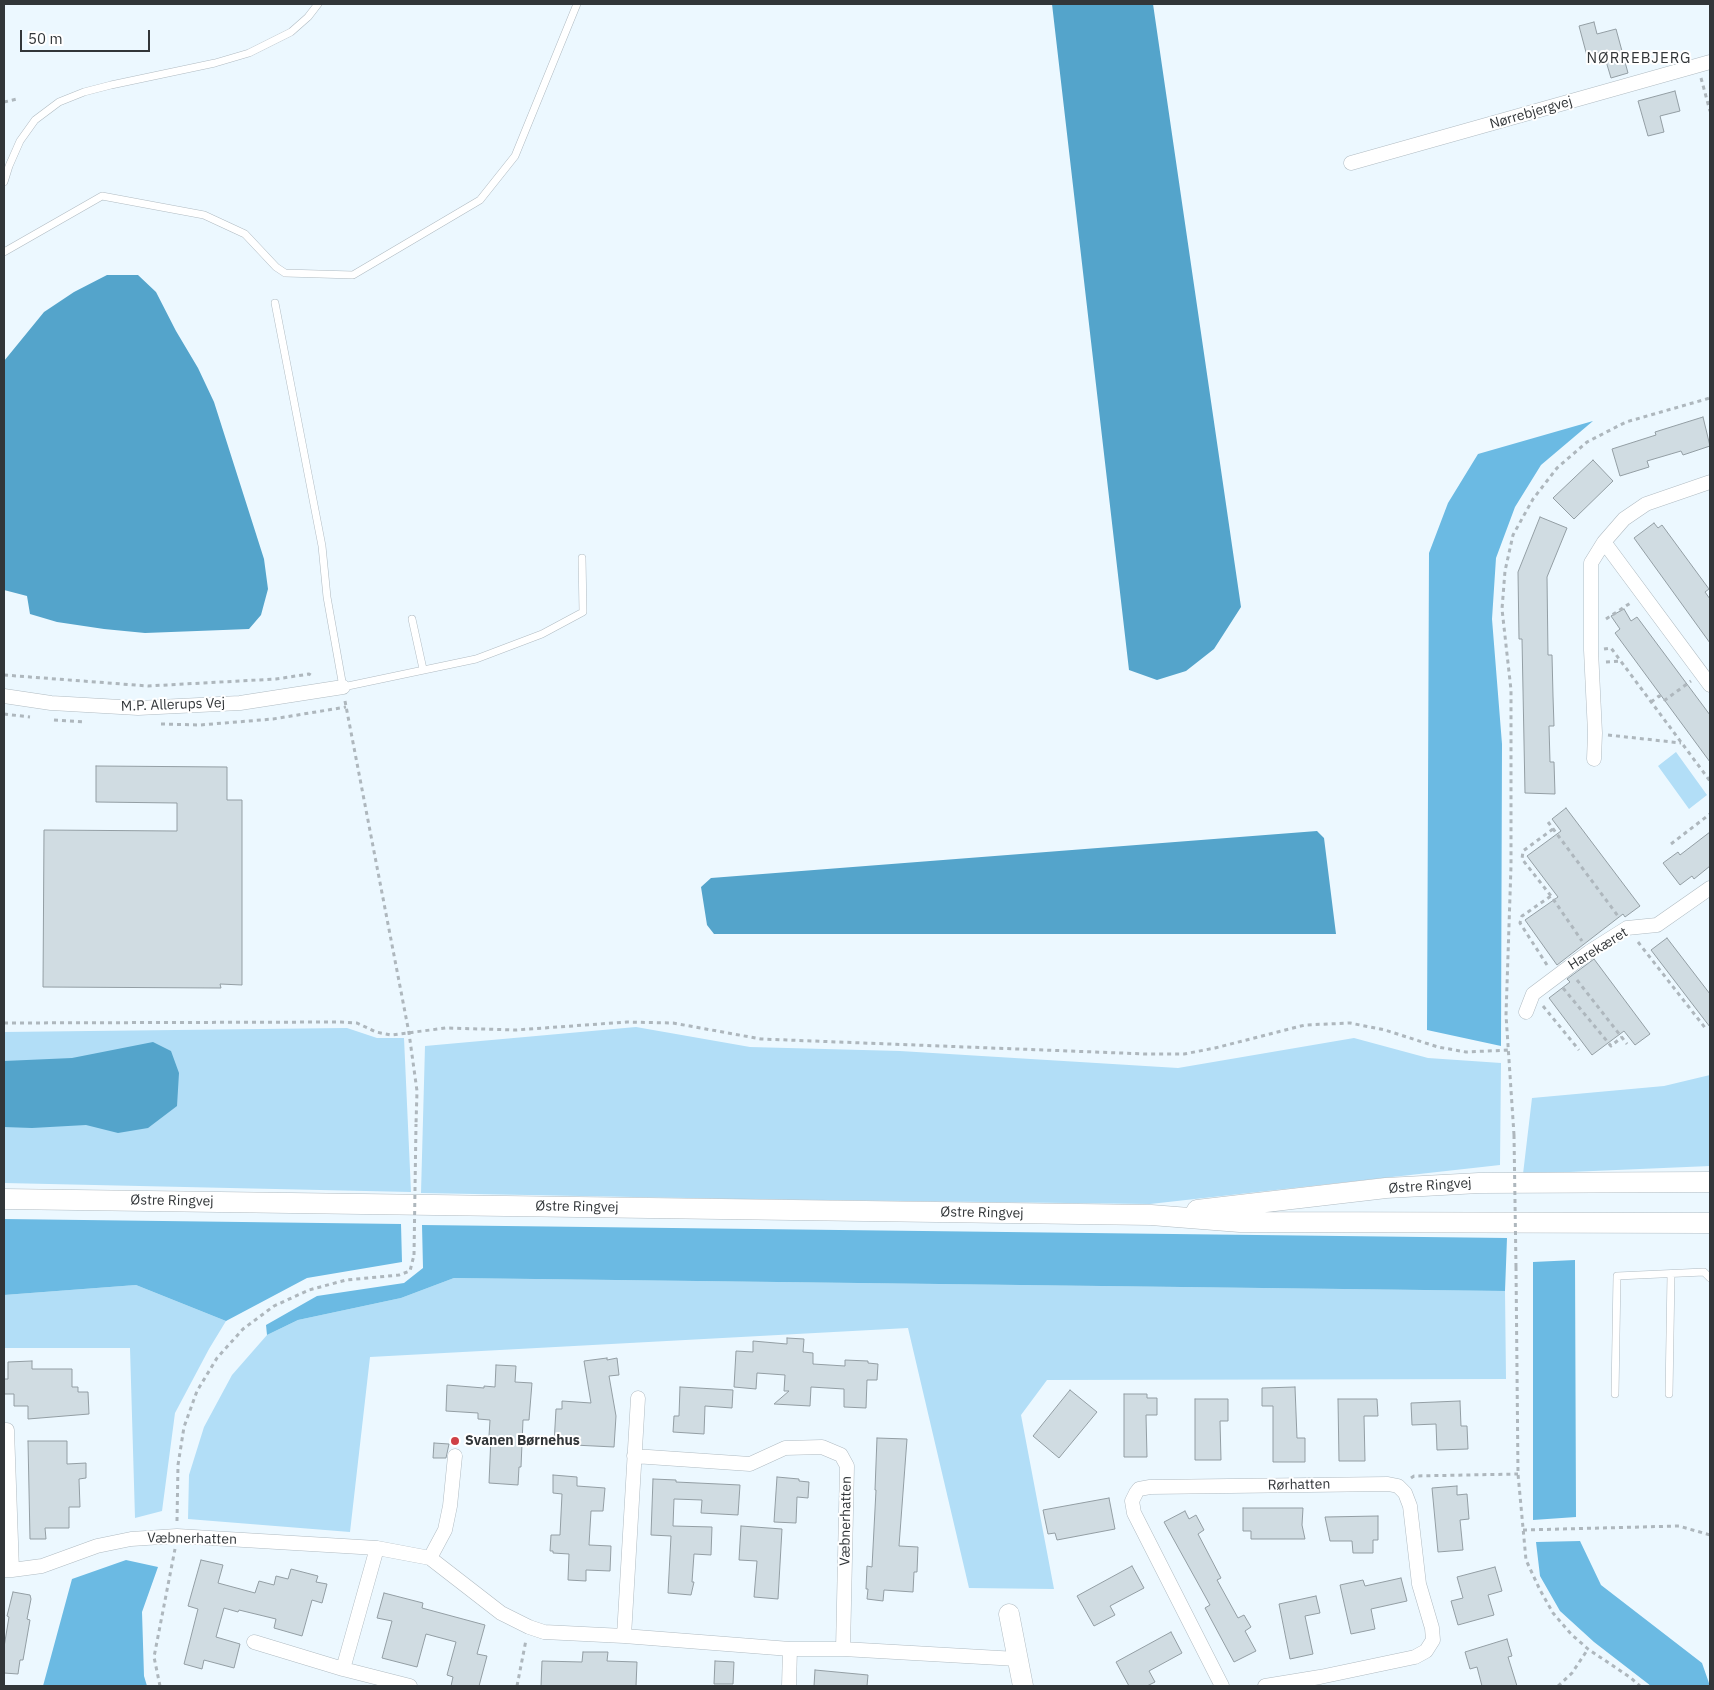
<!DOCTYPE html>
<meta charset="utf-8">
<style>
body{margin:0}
#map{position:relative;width:1714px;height:1690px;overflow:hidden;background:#ecf8ff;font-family:"IBM Plex Sans",sans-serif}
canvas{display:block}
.frame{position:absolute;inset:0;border:5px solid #323639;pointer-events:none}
.scale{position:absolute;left:20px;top:30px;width:130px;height:22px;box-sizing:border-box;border:2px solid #323639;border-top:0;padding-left:6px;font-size:15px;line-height:18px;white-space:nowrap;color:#323639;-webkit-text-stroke:4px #fff;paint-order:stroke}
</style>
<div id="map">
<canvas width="1714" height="1690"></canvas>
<div class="frame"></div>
<div class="scale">50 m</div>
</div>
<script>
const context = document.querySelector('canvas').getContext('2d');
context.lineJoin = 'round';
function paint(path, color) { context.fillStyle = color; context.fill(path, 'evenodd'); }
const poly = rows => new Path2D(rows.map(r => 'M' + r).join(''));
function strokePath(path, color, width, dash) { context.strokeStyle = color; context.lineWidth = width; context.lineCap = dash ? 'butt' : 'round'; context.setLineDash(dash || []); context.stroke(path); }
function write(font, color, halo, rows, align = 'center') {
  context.font = font + ' "IBM Plex Sans",sans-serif'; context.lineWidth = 4; context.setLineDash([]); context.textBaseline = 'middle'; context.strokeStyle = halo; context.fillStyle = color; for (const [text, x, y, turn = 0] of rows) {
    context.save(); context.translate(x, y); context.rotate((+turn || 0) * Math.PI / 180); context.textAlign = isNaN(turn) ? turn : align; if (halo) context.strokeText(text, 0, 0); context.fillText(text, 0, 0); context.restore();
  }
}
paint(poly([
 [1676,752,1707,795,1689,809,1658,766],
 [636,1027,750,1047,900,1051,1178,1068,1354,1038,1428,1058,1501,1063,1500,1165,1150,1204,740,1199,421,1193,425,1046],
 [347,1028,377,1038,404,1038,411,1192,4,1183,4,1032],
 [1710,1075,1710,1166,1523,1174,1532,1098,1664,1086],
 [454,1278,1505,1291,1506,1379,1047,1380,1021,1415,1054,1589,969,1588,908,1328,370,1357,350,1532,188,1519,189,1475,204,1427,232,1375,267,1335,298,1320,401,1298],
 [136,1285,226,1321,209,1349,175,1413,162,1511,135,1518,130,1348,4,1348,4,1295]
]), '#b2def7');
paint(poly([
 [1593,421,1541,465,1515,507,1496,558,1492,619,1502,744,1501,1046,1427,1030,1429,553,1448,503,1478,454],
 [4,1219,401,1224,402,1262,307,1278,226,1321,136,1285,4,1295],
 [422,1225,1507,1238,1505,1291,454,1278,401,1298,298,1320,267,1335,266,1325,317,1296,404,1283,423,1268],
 [1575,1260,1576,1517,1533,1520,1533,1262],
 [1580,1541,1601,1585,1702,1663,1710,1686,1651,1686,1594,1642,1560,1611,1540,1576,1536,1542],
 [126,1560,158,1567,142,1612,144,1676,147,1686,43,1686,72,1579]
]), '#6bbae3');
paint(poly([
 [1052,4,1153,4,1241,607,1214,649,1186,671,1157,680,1129,670],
 [107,275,138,275,156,292,176,331,198,368,214,402,264,559,268,589,261,615,249,629,145,633,104,629,57,622,30,614,27,596,4,590,4,361,44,312,74,292],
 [1317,831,1324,838,1336,934,714,934,707,925,701,887,711,878],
 [153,1042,171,1051,179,1073,177,1106,148,1128,118,1133,86,1125,32,1128,4,1127,4,1061,72,1058]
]), '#54a4cb');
const building = poly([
 [1594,22,1597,34,1616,29,1628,73,1611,78,1603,51,1587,56,1579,26,1594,22],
 [1675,91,1680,111,1660,116,1664,132,1648,136,1638,101,1675,91],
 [1703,417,1710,446,1683,455,1681,451,1647,461,1649,467,1620,476,1612,449,1656,435,1655,432,1703,417],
 [1593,460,1613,481,1574,519,1553,498,1593,460],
 [1540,517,1567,528,1547,577,1548,655,1552,655,1553,696,1554,726,1549,726,1550,762,1554,762,1555,794,1525,793,1522,639,1519,639,1518,572,1540,517],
 [1654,523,1658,528,1662,525,1709,589,1705,592,1710,599,1710,643,1634,538,1654,523],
 [1624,609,1631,621,1637,617,1710,715,1710,762,1615,633,1620,629,1611,616,1624,609],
 [96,766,227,767,227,800,242,800,242,985,220,984,221,988,43,987,44,830,177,831,177,803,96,802,96,766],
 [1566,808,1640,906,1625,917,1623,914,1557,965,1525,920,1558,897,1527,856,1561,831,1552,819,1566,808],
 [1710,832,1710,866,1694,879,1692,876,1680,885,1663,863,1678,852,1680,855,1710,832],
 [1667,938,1710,994,1710,1027,1651,950,1667,938],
 [1594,959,1650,1034,1635,1045,1624,1031,1592,1055,1549,998,1570,982,1567,979,1594,959],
 [787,1338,804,1339,803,1352,813,1353,813,1364,845,1366,845,1360,868,1361,868,1363,878,1364,877,1380,867,1380,866,1408,844,1407,844,1389,811,1387,810,1406,774,1404,789,1391,784,1391,785,1375,757,1373,756,1389,734,1387,736,1351,753,1352,753,1341,787,1344,787,1338],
 [607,1358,607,1360,617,1358,619,1375,609,1376,616,1416,614,1447,554,1444,556,1409,562,1409,562,1401,591,1403,584,1361,607,1358],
 [32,1361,32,1369,72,1369,72,1387,78,1387,78,1392,88,1392,89,1414,28,1419,28,1406,14,1406,14,1394,4,1394,4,1379,8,1379,8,1362,32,1361],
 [496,1365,516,1366,515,1382,532,1383,529,1420,523,1420,521,1467,519,1467,518,1485,489,1483,491,1436,489,1436,490,1420,478,1419,478,1413,446,1411,447,1385,484,1388,484,1386,495,1387,496,1365],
 [680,1387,733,1390,732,1408,705,1406,704,1434,673,1432,674,1416,679,1416,680,1387],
 [1295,1387,1297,1438,1305,1438,1305,1462,1273,1462,1273,1406,1262,1406,1262,1388,1295,1387],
 [1070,1390,1097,1412,1059,1458,1033,1436,1070,1390],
 [1124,1394,1147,1394,1147,1398,1157,1398,1157,1415,1146,1415,1147,1457,1124,1457,1124,1394],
 [1195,1399,1228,1399,1228,1421,1220,1421,1221,1460,1195,1460,1195,1399],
 [1338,1399,1377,1399,1378,1416,1364,1416,1365,1461,1339,1461,1338,1399],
 [1460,1401,1461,1426,1467,1426,1468,1449,1437,1450,1436,1424,1412,1425,1411,1403,1460,1401],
 [877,1438,907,1439,899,1546,918,1547,917,1572,914,1572,913,1592,884,1590,883,1601,867,1599,868,1589,866,1589,867,1566,872,1567,876,1490,875,1490,877,1438],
 [28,1441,67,1441,67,1464,86,1463,86,1478,79,1479,80,1507,69,1507,69,1528,45,1528,46,1539,30,1539,28,1441],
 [434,1443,449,1444,446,1458,433,1458,434,1443],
 [553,1475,577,1477,577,1486,605,1488,603,1511,591,1511,589,1545,611,1546,610,1571,586,1570,586,1581,568,1580,569,1554,553,1553,553,1551,550,1551,551,1535,560,1535,562,1494,553,1493,553,1475],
 [777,1477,799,1479,799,1481,809,1482,808,1498,797,1497,796,1523,774,1522,777,1477],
 [653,1479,676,1480,676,1482,740,1485,738,1515,701,1513,702,1500,674,1499,673,1526,712,1527,711,1555,694,1554,692,1582,694,1582,691,1595,668,1593,671,1536,651,1535,653,1479],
 [1457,1486,1457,1495,1467,1494,1469,1519,1460,1520,1463,1550,1438,1552,1432,1488,1457,1486],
 [1109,1498,1115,1529,1057,1540,1055,1533,1048,1534,1043,1510,1109,1498],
 [1243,1508,1303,1508,1302,1525,1305,1539,1251,1539,1251,1531,1243,1531,1243,1508],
 [1185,1511,1189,1519,1196,1515,1204,1530,1198,1534,1221,1578,1217,1580,1238,1618,1244,1615,1251,1627,1245,1631,1256,1651,1234,1662,1205,1608,1210,1605,1164,1522,1185,1511],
 [1378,1516,1378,1540,1373,1540,1373,1553,1353,1553,1352,1541,1330,1541,1325,1517,1378,1516],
 [741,1526,782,1529,778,1599,754,1597,757,1561,739,1560,741,1526],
 [201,1560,223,1565,218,1583,255,1593,259,1581,274,1585,276,1576,288,1579,291,1569,318,1576,316,1582,327,1584,322,1603,312,1600,302,1636,274,1628,276,1619,239,1610,238,1612,224,1608,216,1637,240,1644,234,1668,204,1660,202,1669,184,1664,198,1609,188,1606,201,1560],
 [1132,1566,1144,1588,1110,1606,1115,1615,1094,1626,1077,1596,1132,1566],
 [1495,1567,1502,1591,1488,1595,1494,1615,1458,1625,1451,1601,1463,1598,1457,1577,1495,1567],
 [1401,1578,1407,1601,1371,1609,1375,1629,1351,1634,1340,1585,1363,1580,1365,1586,1401,1578],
 [13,1592,30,1595,31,1599,27,1619,30,1620,23,1660,20,1660,18,1674,4,1673,4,1647,9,1617,7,1616,13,1592],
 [384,1593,423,1603,422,1608,485,1625,477,1654,487,1656,479,1686,451,1686,453,1677,447,1675,456,1642,426,1634,417,1667,382,1658,392,1621,377,1618,384,1593],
 [1316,1596,1320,1613,1305,1616,1313,1654,1290,1659,1279,1604,1316,1596],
 [1171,1632,1182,1653,1149,1671,1155,1682,1147,1686,1129,1686,1116,1662,1171,1632],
 [1507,1639,1512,1656,1508,1657,1517,1686,1482,1686,1477,1667,1470,1669,1465,1652,1507,1639],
 [583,1652,608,1652,607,1661,637,1662,636,1686,541,1686,542,1661,582,1662,583,1652],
 [715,1661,734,1662,733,1684,714,1684,715,1661],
 [815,1670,868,1675,867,1686,814,1686,815,1670]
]);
paint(building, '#d0dce2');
strokePath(building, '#939ea4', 1);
const lane = poly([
 [4,182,9,166,20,141,35,120,59,102,84,92,111,85,215,63,249,53,291,32,308,17,318,4],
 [4,252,102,196,204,215,245,234,276,267,285,273,353,275,480,200,515,156,577,4],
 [275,303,322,546,327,597,343,687,476,659,542,634,583,612,582,558],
 [412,619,423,669],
 [1615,1394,1617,1276,1704,1272,1710,1278],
 [1669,1394,1671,1274]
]);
const street = poly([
 [1351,163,1710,62],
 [1604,542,1710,685],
 [4,696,51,703,138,708,240,703,343,687],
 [1594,759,1595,733,1591,650,1591,563,1604,542,1624,519,1646,504,1710,482],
 [1526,1012,1533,994,1589,952,1627,928,1657,925,1710,888],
 [4,1430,7,1430,12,1570],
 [634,1456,750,1464,785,1448,822,1447,841,1455,847,1466,843,1649],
 [430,1558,445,1530,450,1506,455,1456],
 [4,1570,12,1570,42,1566,97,1546,131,1539,177,1536,377,1548,430,1558,501,1613,529,1627,544,1632,624,1636,790,1649,843,1649,1017,1659],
 [624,1636,638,1398],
 [254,1642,343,1669,377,1548],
 [343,1669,410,1686],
 [789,1686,790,1649],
 [1222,1686,1134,1513,1132,1501,1136,1493,1139,1489,1150,1487,1388,1484,1398,1486,1405,1493,1410,1506,1419,1584,1432,1628,1433,1640,1426,1651,1415,1657,1320,1677,1265,1686]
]);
const secondary = poly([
 [4,1199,1151,1215,1240,1222,1710,1223],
 [1197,1210,1386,1188,1479,1183,1710,1182],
 [1009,1614,1023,1686]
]);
strokePath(lane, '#b0bbc2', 8);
strokePath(street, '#b0bbc2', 15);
strokePath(secondary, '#b0bbc2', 21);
strokePath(poly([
 [1701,78,1710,111],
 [4,102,17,99],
 [1606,619,1632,602],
 [1604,649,1611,648,1710,781],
 [1606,662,1620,661],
 [4,675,148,686,276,679,309,674,312,676],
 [345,701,409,1033,417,1091,416,1124],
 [1651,702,1659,696,1665,700,1691,681],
 [4,714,30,717],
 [54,720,85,722],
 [161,724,200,725,273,719,346,707],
 [1608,735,1681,743],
 [1548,822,1618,916],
 [1553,829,1523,851,1522,859,1551,896,1582,941],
 [1671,844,1710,814],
 [1638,942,1706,1029],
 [1547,965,1520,923,1522,916,1551,896],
 [1577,980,1627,1044],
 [1563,988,1611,1046,1622,1037],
 [1543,1006,1579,1050],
 [4,1023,341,1022,357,1023,376,1032,391,1035,446,1028,516,1030,627,1022,673,1023,761,1039,1146,1054,1184,1054,1215,1048,1305,1025,1350,1023,1385,1030,1438,1047,1466,1052,1510,1050],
 [1514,1135,1506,1015,1511,866,1511,690,1502,609,1505,571,1513,535,1533,499,1557,468,1587,442,1626,422,1710,398],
 [1516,1267,1518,1474,1526,1560,1540,1590,1553,1613,1571,1634,1588,1649,1631,1678,1640,1686],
 [1411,1478,1414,1476,1518,1474],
 [177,1521,178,1465,184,1427,197,1391,217,1358,243,1329,274,1306,309,1290,346,1280,399,1275,410,1271,414,1255],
 [1523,1530,1679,1526,1710,1535],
 [160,1686,154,1657,175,1549],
 [517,1686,526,1640],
 [1558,1686,1572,1673,1588,1649]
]), '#aeb7bd', 3, [4, 4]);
strokePath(lane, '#fff', 7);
strokePath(street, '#fff', 14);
strokePath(secondary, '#fff', 20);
strokePath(poly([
 [1514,1135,1516,1267],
 [414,1255,416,1124]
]), '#aeb7bd', 3, [4, 4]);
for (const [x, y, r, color] of [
 [455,1441,5,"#cf4046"]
]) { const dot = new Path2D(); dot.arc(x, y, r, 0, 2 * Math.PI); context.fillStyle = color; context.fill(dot); strokePath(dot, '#fff', 2); }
write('14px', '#323639', '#fff', [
 ["Nørrebjergvej",1531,113,-16],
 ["M.P. Allerups Vej",173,705,-2],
 ["Harekæret",1598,949,-32],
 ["Østre Ringvej",1430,1186,-4],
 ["Østre Ringvej",172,1201,1],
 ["Østre Ringvej",577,1207,1],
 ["Østre Ringvej",982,1213,1],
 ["Rørhatten",1299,1485,-1],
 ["Væbnerhatten",846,1521,-89],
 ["Væbnerhatten",192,1539,1]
]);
write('bold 14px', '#323639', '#fff', [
 ["Svanen Børnehus",465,1441]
], 'left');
context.letterSpacing = '1px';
write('15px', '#323639', '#fff', [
 ["NØRREBJERG",1639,59]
]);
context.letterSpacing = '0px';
</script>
